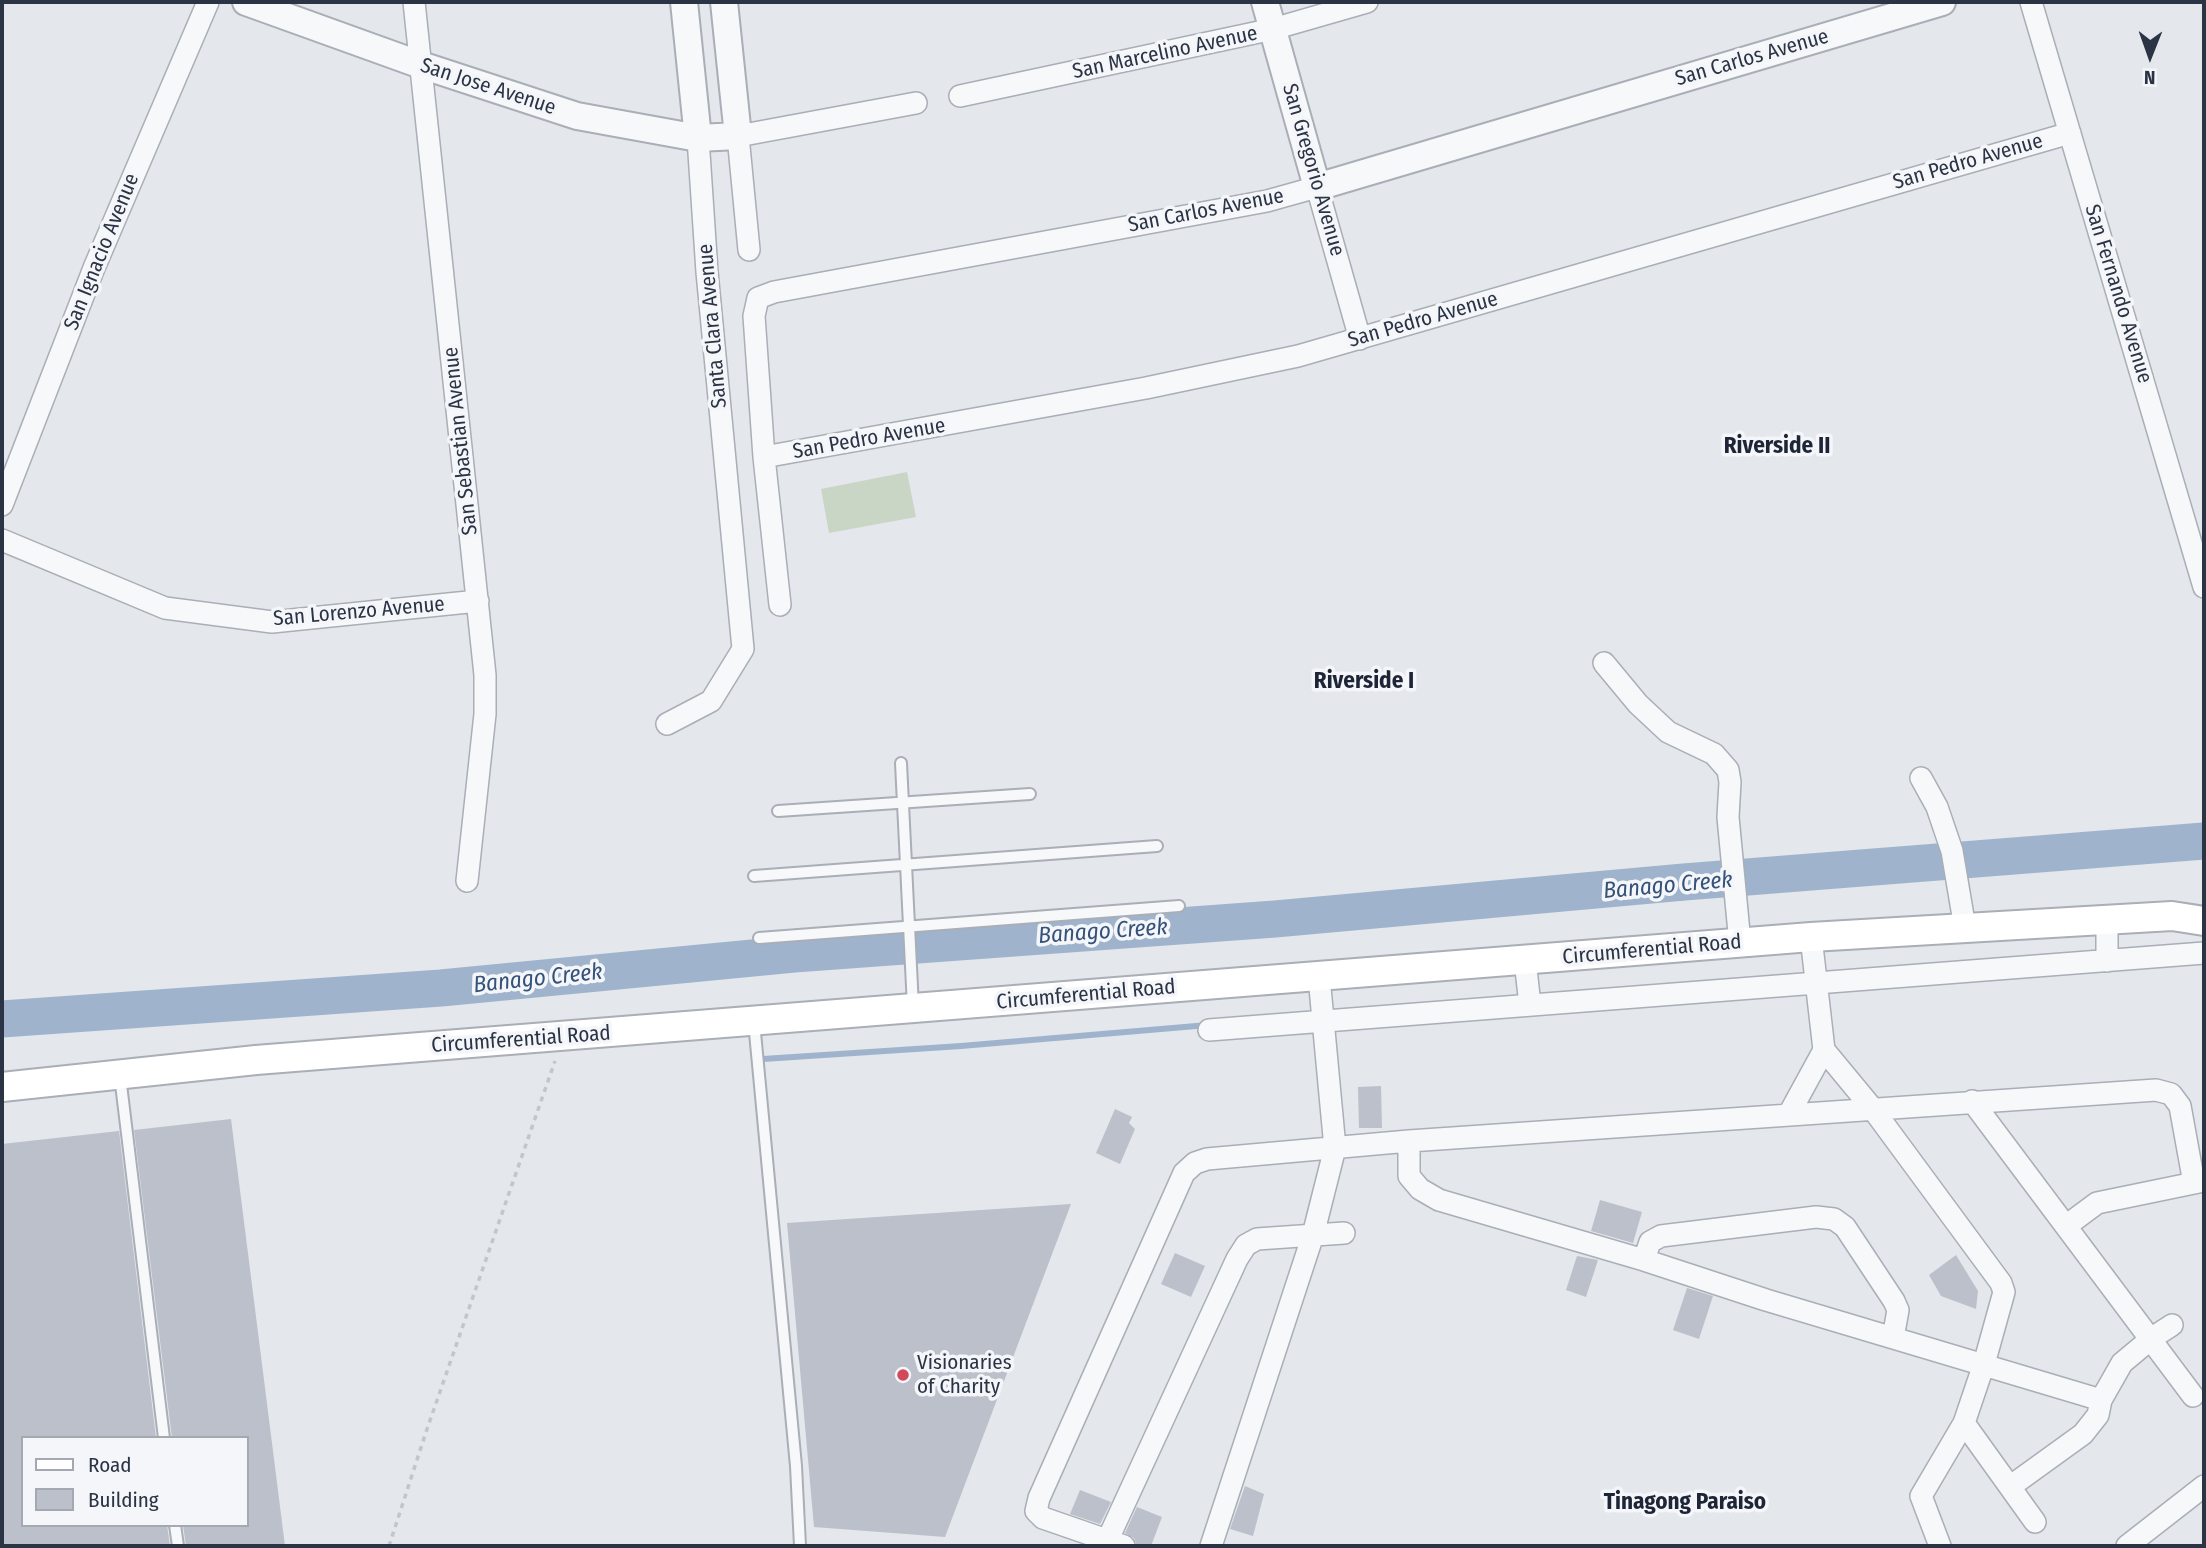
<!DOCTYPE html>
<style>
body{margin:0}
#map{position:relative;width:2206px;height:1548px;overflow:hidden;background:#e4e7ec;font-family:"Fira Sans Condensed",sans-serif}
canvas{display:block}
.frame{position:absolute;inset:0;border:4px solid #2b3445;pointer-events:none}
.legend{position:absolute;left:21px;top:1436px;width:228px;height:91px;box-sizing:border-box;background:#f4f6f9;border:2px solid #a4a8b1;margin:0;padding:9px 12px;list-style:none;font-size:21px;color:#2b3445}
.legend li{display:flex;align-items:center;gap:14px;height:35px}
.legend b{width:35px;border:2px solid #a4a8b1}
.north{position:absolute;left:2115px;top:21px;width:70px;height:70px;-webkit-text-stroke:5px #f4f6f9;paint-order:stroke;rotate:181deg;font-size:19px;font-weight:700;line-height:28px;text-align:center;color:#2b3445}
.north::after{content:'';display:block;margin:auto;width:24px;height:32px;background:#2b3445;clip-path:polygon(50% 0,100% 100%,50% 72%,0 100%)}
</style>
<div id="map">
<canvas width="2206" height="1548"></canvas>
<div class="frame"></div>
<ul class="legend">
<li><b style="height:9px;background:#fff"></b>Road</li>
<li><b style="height:19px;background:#bbc0ca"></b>Building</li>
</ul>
<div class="north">N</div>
</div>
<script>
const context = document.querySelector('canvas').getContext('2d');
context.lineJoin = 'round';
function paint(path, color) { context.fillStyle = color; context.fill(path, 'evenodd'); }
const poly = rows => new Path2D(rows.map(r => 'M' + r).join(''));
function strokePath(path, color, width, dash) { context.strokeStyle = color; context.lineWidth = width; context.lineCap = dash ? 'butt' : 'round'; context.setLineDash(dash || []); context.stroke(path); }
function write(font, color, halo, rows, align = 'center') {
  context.font = font + ' "Fira Sans Condensed",sans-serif'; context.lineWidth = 7; context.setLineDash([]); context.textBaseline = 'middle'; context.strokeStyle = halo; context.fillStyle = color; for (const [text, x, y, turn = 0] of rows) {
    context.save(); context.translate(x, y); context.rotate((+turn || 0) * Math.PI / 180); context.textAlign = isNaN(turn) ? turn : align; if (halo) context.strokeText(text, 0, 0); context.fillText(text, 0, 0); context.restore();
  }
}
paint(poly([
 [907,472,916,517,829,533,821,489]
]), '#c9d6c5');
strokePath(poly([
 [763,1059,961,1046,1208,1025]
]), '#9fb4cc', 6);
strokePath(poly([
 [2,1019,441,988,794,954,1275,919,1684,882,2204,841]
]), '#9fb4cc', 37);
paint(poly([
 [1381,1086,1382,1128,1359,1128,1358,1087],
 [1115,1109,1132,1117,1129,1123,1135,1129,1120,1164,1096,1153],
 [231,1119,285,1546,186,1546,183,1525,247,1525,247,1438,172,1438,134,1130],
 [119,1131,156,1438,23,1438,23,1525,167,1525,170,1546,2,1546,2,1144],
 [1600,1200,1642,1212,1633,1243,1591,1231],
 [1071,1204,945,1537,814,1527,787,1223],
 [1175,1253,1205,1266,1191,1297,1161,1284],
 [1956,1255,1978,1291,1976,1309,1941,1296,1929,1275],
 [1577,1256,1598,1260,1586,1297,1566,1290],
 [1687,1288,1713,1296,1699,1339,1673,1330],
 [1245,1486,1264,1494,1253,1536,1230,1529],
 [1080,1490,1111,1502,1100,1524,1070,1514],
 [1137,1507,1162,1517,1151,1546,1137,1546,1134,1538,1125,1533]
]), '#bbc0ca');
const service = poly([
 [901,763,913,1007],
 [778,811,1030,794],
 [754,876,1157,846],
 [759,938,1179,906],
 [754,1022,796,1466,800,1546],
 [120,1076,164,1438],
 [175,1525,178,1546]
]);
const minor = poly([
 [414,2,485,675,485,714,467,881],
 [2031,2,2204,587],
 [960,96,1273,29,1367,2],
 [749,250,738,136,916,103],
 [764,457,1146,388,1298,356,2070,133],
 [2,505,94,268,208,2],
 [2,540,165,608,272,622,478,601],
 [780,605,764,457,754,316,758,298,774,292,1267,201,1317,187,1360,339],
 [1604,663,1638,704,1668,732,1714,754,1728,770,1730,782,1728,817,1740,943],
 [667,724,711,701,743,649,707,272,698,138],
 [1921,778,1937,807,1952,851,1965,928],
 [2107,919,2107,961],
 [1811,937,1824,1050,1872,1108,2001,1283,2004,1292,1984,1364,1964,1423,1921,1496,1940,1546],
 [1525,960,1530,1005],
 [1209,1030,2204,953],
 [1972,1101,2193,1396],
 [1789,1114,1824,1050],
 [1409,1141,1409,1176,1420,1189,1439,1200,1644,1260,1766,1300,2101,1400,2122,1363,2152,1338,2172,1325],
 [2066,1226,2097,1203,2204,1181],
 [1644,1260,1650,1242,1661,1236,1816,1217,1834,1219,1845,1227,1894,1301,1898,1310,1893,1338],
 [1964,1423,2035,1522],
 [2011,1486,2083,1434,2098,1415,2101,1400],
 [1108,1539,1237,1259,1246,1245,1257,1239,1344,1233],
 [1124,1546,1043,1518,1036,1511,1039,1498,1184,1173,1195,1163,1207,1159,1409,1141,2156,1090,2171,1094,2180,1106,2194,1183],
 [1211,1546,1313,1235,1335,1148,1319,977],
 [2127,1546,2204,1486]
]);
const tertiary = poly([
 [246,2,421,65,577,116,698,138,738,136,724,2],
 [684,2,698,138],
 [1265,2,1317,187,1942,2]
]);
const secondary = poly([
 [2,1087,256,1060,1811,937,2172,916,2204,921]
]);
strokePath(service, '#a9aeb7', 14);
strokePath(minor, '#a9aeb7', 24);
strokePath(tertiary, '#a9aeb7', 30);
strokePath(secondary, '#a9aeb7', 32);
strokePath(poly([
 [389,1546,426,1432,555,1061]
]), '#c2c5cb', 3.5, [5, 5]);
strokePath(service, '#f7f8fa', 10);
strokePath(minor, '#f7f8fa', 21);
strokePath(tertiary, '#f7f8fa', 26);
strokePath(secondary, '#fff', 28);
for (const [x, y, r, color] of [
 [903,1375,7,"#d1495b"]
]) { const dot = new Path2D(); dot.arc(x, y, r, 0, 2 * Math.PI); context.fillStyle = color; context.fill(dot); strokePath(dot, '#f4f6f9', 2.5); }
write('21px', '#2b3445', '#f4f6f9', [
 ["San Marcelino Avenue",1165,53,-12],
 ["San Carlos Avenue",1752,58,-16],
 ["San Jose Avenue",488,87,18],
 ["San Pedro Avenue",1968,162,-16],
 ["San Gregorio Avenue",1313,170,74],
 ["San Carlos Avenue",1206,211,-11],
 ["San Ignacio Avenue",102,252,-68],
 ["San Fernando Avenue",2118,294,73],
 ["San Pedro Avenue",1423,320,-16],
 ["Santa Clara Avenue",713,326,-95],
 ["San Pedro Avenue",869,439,-10],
 ["San Sebastian Avenue",461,441,-96],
 ["San Lorenzo Avenue",359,612,-5],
 ["Circumferential Road",1652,950,-5],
 ["Circumferential Road",1086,995,-5],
 ["Circumferential Road",521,1040,-4]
]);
write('21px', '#2b3445', '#f4f6f9', [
 ["Visionaries",917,1363],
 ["of Charity",917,1387]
], 'left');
write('bold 23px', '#1d2536', '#f4f6f9', [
 ["Riverside II",1777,447],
 ["Riverside I",1364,682],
 ["Tinagong Paraiso",1685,1503]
]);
write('italic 23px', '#34527a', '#f4f6f9', [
 ["Banago Creek",1668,886,-5],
 ["Banago Creek",1103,932,-4],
 ["Banago Creek",538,979,-6]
]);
</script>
